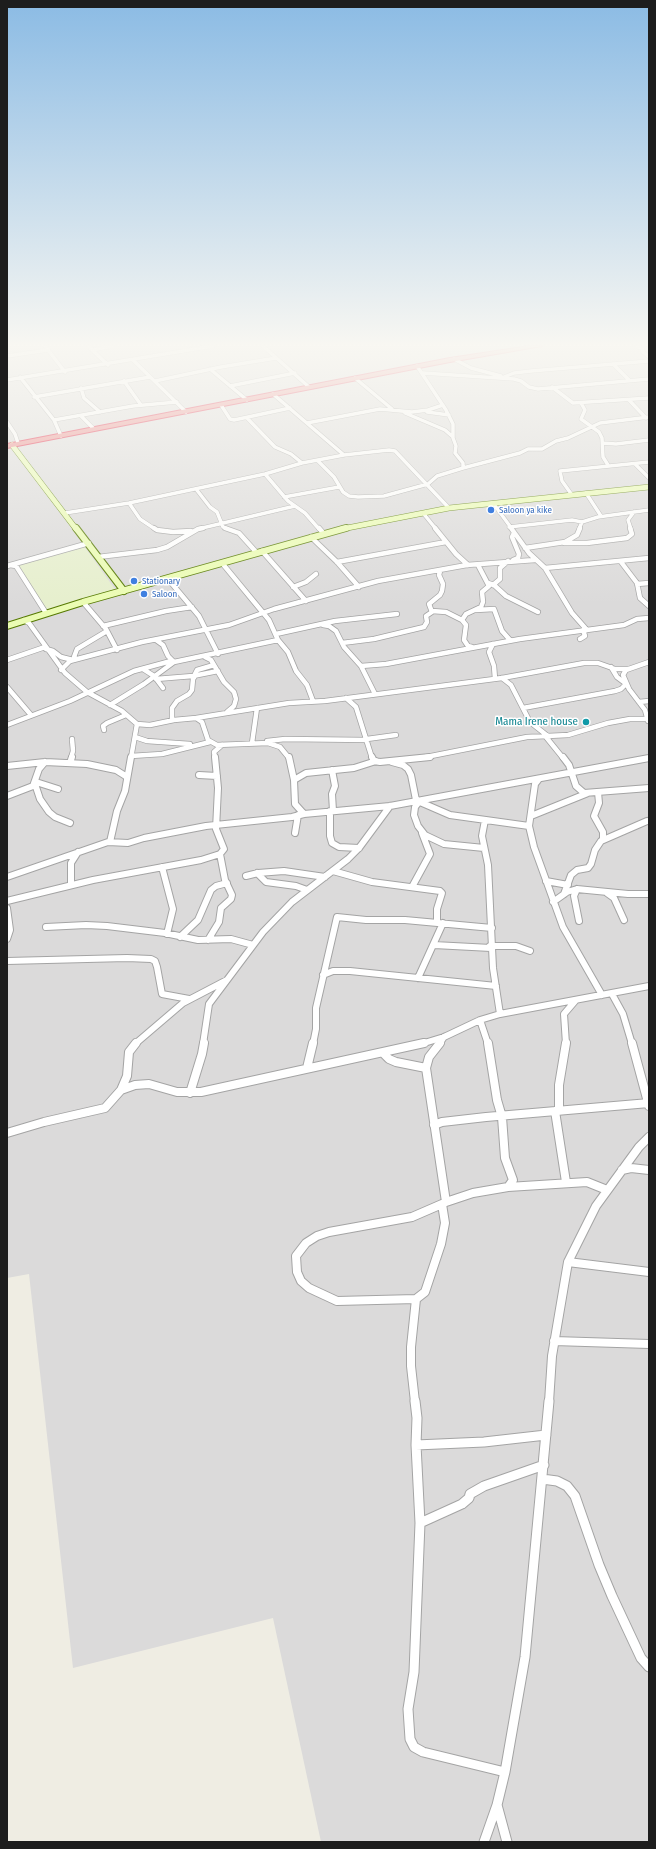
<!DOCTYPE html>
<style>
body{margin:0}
#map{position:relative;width:656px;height:1849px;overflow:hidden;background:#efede3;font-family:"Fira Sans Condensed",sans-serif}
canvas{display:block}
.frame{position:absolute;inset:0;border:8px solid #1d1d1d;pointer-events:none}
</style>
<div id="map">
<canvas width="656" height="1849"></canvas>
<div class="frame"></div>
</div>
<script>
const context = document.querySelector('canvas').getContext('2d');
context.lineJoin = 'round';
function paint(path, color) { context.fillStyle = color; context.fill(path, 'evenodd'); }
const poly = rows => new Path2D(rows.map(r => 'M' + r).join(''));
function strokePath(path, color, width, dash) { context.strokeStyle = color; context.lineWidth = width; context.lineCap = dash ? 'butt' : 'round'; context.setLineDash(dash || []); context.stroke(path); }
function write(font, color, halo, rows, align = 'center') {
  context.font = font + ' "Fira Sans Condensed",sans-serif'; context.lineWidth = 3; context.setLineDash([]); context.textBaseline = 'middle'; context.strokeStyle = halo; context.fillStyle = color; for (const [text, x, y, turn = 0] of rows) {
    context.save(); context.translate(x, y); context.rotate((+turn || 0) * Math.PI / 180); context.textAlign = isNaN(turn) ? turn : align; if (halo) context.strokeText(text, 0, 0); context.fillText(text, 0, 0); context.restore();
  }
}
paint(poly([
 [7,346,649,346,649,1842,321,1842,273,1618,73,1668,29,1274,7,1278]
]), '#dbdada');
paint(poly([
 [84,546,117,592,47,611,18,564]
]), '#e6efcd');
const streetFar4 = poly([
 [45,346,65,372],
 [88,346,108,365],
 [263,346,309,387],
 [636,346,642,348,643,352,649,357],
 [92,350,113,346],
 [7,356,48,350],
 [454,359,471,368,501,376],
 [133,360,186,412],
 [613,364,629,380],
 [210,369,247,400],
 [423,373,514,379,521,381,529,387,538,389,649,379],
 [20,377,54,420,61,436],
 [504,377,514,373,531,371,649,361],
 [355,378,392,409],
 [7,380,213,346],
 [124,381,141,405],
 [155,381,221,367,276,358],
 [230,386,295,373],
 [552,387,573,403,649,398],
 [81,388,84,398,100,412],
 [273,394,344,455],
 [34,397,150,377],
 [629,400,646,418],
 [581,403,585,410,581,419,599,432,602,438,603,457,608,465],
 [221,405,230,419,234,420,290,408],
 [427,412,449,415],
 [405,413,445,430,453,437],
 [81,416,94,429],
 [247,418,275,447,291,454,302,463],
 [54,420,133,406,177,402],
 [7,422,15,434,18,443],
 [307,423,380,409,412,412,428,410,443,405],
 [603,443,616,444,649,440],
 [318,461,334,477,343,492,349,496,358,497,384,496,428,484,437,476,463,468,463,463,455,453,456,446,453,438,453,424,446,410,417,366],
 [635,464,649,478],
 [463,468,520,453,528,449,542,449,556,441,568,438,600,423,649,417],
 [265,474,288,501,305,513,319,529],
 [196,489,210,507,217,512,223,527,228,529],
 [586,493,601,516],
 [572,495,562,481,560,471,649,462],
 [284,497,339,487],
 [129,503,140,519,155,529],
 [493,503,512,529],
 [65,513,129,503,265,474,302,463,344,455,389,450,395,451,449,508],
 [423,513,436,529],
 [509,527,572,520,582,522],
 [198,529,295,506],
 [579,529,582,522,598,517,649,510],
 [631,529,628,520,634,512]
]);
const streetFar3 = poly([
 [154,528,157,530,173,532,191,531],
 [225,528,239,533,257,553],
 [319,528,324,534],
 [435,528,456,554,468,565],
 [511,528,529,553,545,568,572,613,587,630],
 [311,537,337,562,359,587],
 [564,543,587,543,627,538,632,534,630,528],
 [525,548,565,542,577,535,580,528],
 [262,551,306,601],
 [98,557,157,550,167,547,198,529,203,528],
 [513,560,518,558,519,554,512,537,514,533],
 [337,562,446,542],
 [621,562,637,583,640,598,649,606],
 [222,563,269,620,278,640,288,652,296,671,307,685,313,701],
 [10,565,16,566,46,613],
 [7,566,89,543],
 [545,568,649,558],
 [168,579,199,616,218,654],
 [488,583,494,585,506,596,538,612],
 [637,584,649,583],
 [493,585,500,579,500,568,508,561],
 [293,587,306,582,316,574],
 [83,602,106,629,117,650],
 [476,610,494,609,502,631,510,640],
 [432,611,446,612,462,620,466,625,464,640,468,646,472,647],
 [24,620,29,623,65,673,87,692,122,711,137,724,150,725,174,720,196,718,202,722,208,740,217,745,268,743,280,747,289,758],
 [462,620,466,614,481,607,483,602,482,592,489,586,478,565],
 [323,625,329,626,336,631,344,647,361,666,375,694],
 [103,626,166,611,192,607],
 [276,634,335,621,397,614],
 [580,639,585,636,583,630],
 [156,640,163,645,168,656,174,662],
 [342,643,374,639,424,627,427,622,426,616,432,612,429,604,440,595,442,591,443,584,439,575,440,571],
 [493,644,489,652,494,666,495,679],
 [46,649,53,651,61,657,73,660],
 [205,657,211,660,224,682,234,692,236,699,234,706,227,712],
 [76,659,74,657,77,649,107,631],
 [7,660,45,647],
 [361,666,386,664,520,639,624,625,637,619,649,618],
 [611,667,617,677,625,683],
 [143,669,154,676,163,688],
 [61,670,70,661,142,642,229,625,274,609,378,581,467,565,535,560],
 [194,676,197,670,214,665],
 [502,678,511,685,530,722,549,737],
 [156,679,193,676,218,671],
 [7,687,31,715],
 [346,698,356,707,372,758],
 [639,702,649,701],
 [110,705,144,684,174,662,278,640],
 [523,708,615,691,621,689,626,684],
 [196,718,289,703,325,701,502,678,584,663,598,663,615,669,628,669],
 [172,720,172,708,177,701,189,694,192,690,193,679,196,675],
 [648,721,645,710,629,689,623,675,626,670,649,662],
 [7,725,70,701,134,671,171,661],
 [104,730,103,726,107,723,126,715],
 [135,737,147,741,190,744],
 [546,737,563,758],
 [367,739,396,735],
 [267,741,285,739,367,740],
 [252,743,257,708],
 [131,756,162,754,210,742],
 [71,758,73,751,72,739],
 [131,758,137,724],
 [215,758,214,752,222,745],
 [421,758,527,737,568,735,608,723,630,719,647,719]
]);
const streetFar2 = poly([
 [289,757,294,780,295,804,304,814],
 [372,757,374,761,380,762,430,757],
 [563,757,569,765,576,786,584,793,649,788],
 [392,762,403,765,408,769,411,775,416,800,420,802,450,815,529,826],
 [70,763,72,757],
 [7,766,45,762,87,764,116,770,127,777],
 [332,770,335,786,332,794,333,811],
 [199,775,217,776],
 [539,779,535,784,529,826,534,847,563,927,602,995],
 [294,780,306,773,354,768,376,761],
 [36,782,58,789],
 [35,784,40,799,49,812,55,817,70,823],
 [598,792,599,803,594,816,603,832,603,840],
 [7,796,33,786,39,769,45,762],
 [419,802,415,807,414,815,418,826,425,835,444,844,484,848],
 [330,811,330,836,332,843,339,847,359,848],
 [531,816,588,793],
 [485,820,482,836,488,865,493,968,500,1014],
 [295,833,298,815],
 [110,842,117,811,125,791,131,757],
 [162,867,173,909,167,934],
 [333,871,372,882,440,891,442,893,437,909,437,923],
 [257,873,266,882,296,886,307,890],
 [246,876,258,873,284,871,325,877],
 [7,877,108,842,128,843,144,838,206,826,292,817,304,814,390,806,649,758],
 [546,881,568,885],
 [71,885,71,863,78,852],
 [412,887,430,854,422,833],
 [577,889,574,896,579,921],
 [607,893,614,898,624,920],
 [564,894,571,875,577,870,588,868,591,864,595,850,601,841,647,821],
 [7,901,93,880,201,860,220,854,224,849,216,829,218,788,215,757],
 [553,902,567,892,577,889,628,894,649,894],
 [7,908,10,930,7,939],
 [46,927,86,925,107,926,165,933,198,940,231,939,253,945],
 [180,937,198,920,211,890,216,886,227,883],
 [208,940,219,922,221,908,231,899,232,895,225,880,220,854],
 [434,945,491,948],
 [490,946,516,946,530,951],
 [7,961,127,958,151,959,155,961,157,967,162,994,189,999],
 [323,975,333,971,350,971,496,986],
 [418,978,443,923],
 [612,994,623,1014,632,1044],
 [480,1020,488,1044],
 [135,1044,183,1003,227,980],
 [203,1044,209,1004,263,932,292,902,348,859,359,848,390,806],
 [313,1044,316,1029,316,1008,337,917,366,920,405,920,492,928],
 [421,1044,444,1037,480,1020,500,1014,649,986],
 [439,1044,444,1037],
 [566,1044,564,1014,576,1000]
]);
const streetFar1 = poly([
 [632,1043,649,1106],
 [383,1053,389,1059,396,1062,426,1068],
 [307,1068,313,1043],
 [121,1090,127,1076,129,1052,136,1043],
 [190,1093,202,1054,204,1043],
 [555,1111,566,1182],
 [559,1111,559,1085,566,1043],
 [434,1125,442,1122,486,1117,649,1103],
 [7,1133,44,1122,105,1108,121,1090,135,1085,149,1084,177,1092,201,1092,424,1043],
 [622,1170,631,1168,649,1170],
 [508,1187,587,1182,607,1190],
 [446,1202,473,1193,508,1187,513,1180,505,1158,502,1117,497,1100,488,1043],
 [568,1262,649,1272],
 [416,1299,337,1301,309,1288,301,1281,297,1272,296,1256,306,1243,317,1236,329,1232,412,1217,442,1204],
 [554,1341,649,1344],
 [415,1402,411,1366,411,1347,416,1299,425,1292,441,1244,445,1223,442,1204,446,1202,426,1068,429,1057,440,1043],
 [549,1402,552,1356,568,1262,596,1206,639,1147,649,1137]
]);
const street = poly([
 [415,1401,417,1418,416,1445,420,1523,414,1672,408,1709,410,1739,414,1747,423,1752,505,1772],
 [416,1445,484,1442,546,1435],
 [542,1479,557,1481,567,1486,575,1496,599,1565,612,1596,641,1658,649,1667],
 [420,1523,462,1504,469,1498,470,1494,484,1486,544,1465],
 [497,1805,507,1842],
 [484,1842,497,1805,505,1772,525,1657,549,1401]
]);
const secondaryFar1 = poly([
 [12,445,76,529],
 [342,529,449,508,649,487]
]);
const secondary = poly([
 [76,528,124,591],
 [7,626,83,602,346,528]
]);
const highway = poly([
 [529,346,542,346,450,362,7,448,7,444,450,358,529,346]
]);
strokePath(streetFar4, '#a4a4a4', 4.5);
strokePath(streetFar3, '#a4a4a4', 6);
strokePath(streetFar2, '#a4a4a4', 8);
strokePath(streetFar1, '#a4a4a4', 10);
strokePath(street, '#a4a4a4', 11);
strokePath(secondaryFar1, '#557900', 6);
strokePath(secondary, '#557900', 8);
strokePath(highway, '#e11b3b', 2);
strokePath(streetFar4, '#fff', 3.5);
strokePath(streetFar3, '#fff', 4.5);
strokePath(streetFar2, '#fff', 6);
strokePath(streetFar1, '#fff', 8);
strokePath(street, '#fff', 9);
strokePath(secondaryFar1, '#ebfcb3', 5);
strokePath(secondary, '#ebfcb3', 6);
paint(highway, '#eb8686');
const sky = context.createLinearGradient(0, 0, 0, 605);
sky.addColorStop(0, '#8bbbe4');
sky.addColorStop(0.57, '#f8f7f2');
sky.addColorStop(1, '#f8f7f200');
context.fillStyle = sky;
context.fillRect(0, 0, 656, 605);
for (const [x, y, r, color] of [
 [491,510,4,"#3f7fe0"],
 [134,581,4,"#3f7fe0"],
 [144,594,4,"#3f7fe0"],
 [586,722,4,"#0f9aa8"]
]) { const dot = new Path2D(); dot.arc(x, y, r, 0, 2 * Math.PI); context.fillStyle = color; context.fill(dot); strokePath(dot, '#fff', 1.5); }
write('9px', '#366cbe', '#fff', [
 ["Saloon ya kike",499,510],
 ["Stationary",142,581],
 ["Saloon",152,594]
], 'left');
write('11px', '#0d838f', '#fff', [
 ["Mama Irene house",578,722]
], 'right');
</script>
